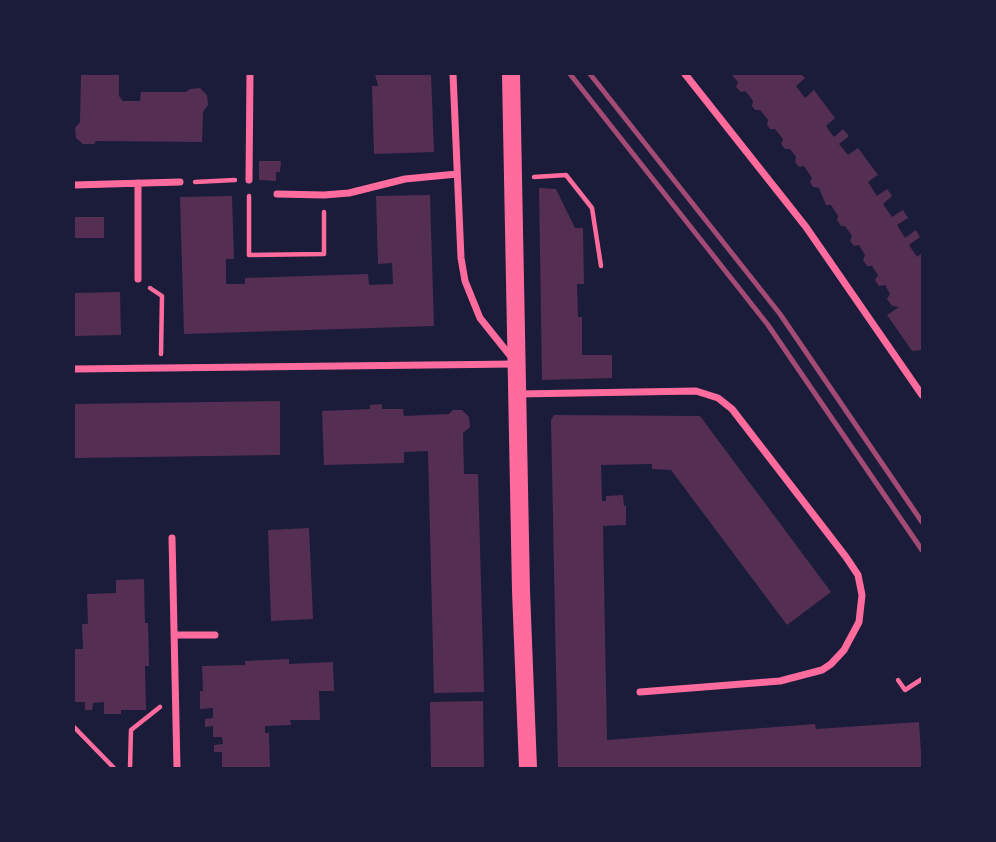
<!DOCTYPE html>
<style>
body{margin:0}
#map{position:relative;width:996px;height:842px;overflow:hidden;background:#1b1b3a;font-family:Overpass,sans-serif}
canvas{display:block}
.frame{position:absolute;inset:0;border:75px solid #1b1b3a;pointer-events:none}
</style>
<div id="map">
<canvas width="996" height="842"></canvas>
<div class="frame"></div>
</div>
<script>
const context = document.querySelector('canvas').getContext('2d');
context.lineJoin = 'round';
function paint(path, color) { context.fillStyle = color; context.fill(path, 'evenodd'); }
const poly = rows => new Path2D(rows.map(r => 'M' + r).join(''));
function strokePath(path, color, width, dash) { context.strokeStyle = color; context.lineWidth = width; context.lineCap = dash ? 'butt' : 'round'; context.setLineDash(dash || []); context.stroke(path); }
paint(poly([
 [81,74,119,74,119,96,123,101,140,101,141,92,186,92,190,89,200,88,207,95,208,105,203,112,202,142,96,141,94,144,83,144,76,138,75,128,80,122],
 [375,74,431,74,434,152,374,154,372,86,378,86],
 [731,74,801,74,805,78,796,86,805,98,814,90,835,118,826,126,834,137,843,129,849,136,839,144,848,155,858,148,878,175,868,182,877,196,887,189,892,196,883,204,892,217,903,210,908,218,897,225,905,238,916,230,920,237,909,245,917,257,922,253,922,350,912,351,887,315,899,307,892,306,887,299,890,294,885,285,879,286,875,280,878,275,872,266,867,266,863,260,865,255,859,245,854,246,850,241,852,236,845,226,841,226,837,220,838,216,831,205,826,205,819,188,813,187,810,182,812,178,804,166,799,167,795,162,796,157,790,149,785,149,781,144,783,139,775,129,770,129,767,125,768,120,760,110,755,110,752,106,753,101,748,94,745,91,741,92,736,87,738,82],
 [259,161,281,161,280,172,276,172,276,181,259,180],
 [539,188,556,189,575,228,583,228,584,284,577,284,578,317,582,317,582,355,612,355,612,378,542,380],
 [430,195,434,326,184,334,180,197,232,196,234,259,226,259,226,284,245,284,245,278,368,274,369,285,393,284,392,263,378,264,376,196],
 [74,217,104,217,104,238,74,238],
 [120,292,121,335,74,336,74,293],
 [280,401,280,455,74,458,74,404],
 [382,404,382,409,403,409,404,416,449,414,453,410,462,410,469,417,470,427,463,433,464,474,478,474,484,692,434,693,428,451,404,452,404,463,324,465,322,411,370,409,370,405],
 [554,415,700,416,831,592,787,625,671,470,652,469,652,464,601,465,602,501,606,501,606,496,623,495,624,506,626,506,626,525,603,526,607,740,815,724,816,729,919,722,922,768,558,768,551,420],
 [309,528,313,619,271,621,268,530],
 [144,579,145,623,148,623,149,666,145,666,146,710,121,710,121,714,104,714,104,702,93,703,92,710,85,710,85,702,75,702,74,649,83,649,82,624,88,624,87,594,116,593,116,580],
 [289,659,289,664,333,662,334,691,319,691,320,720,290,720,291,725,265,726,265,733,269,733,270,768,222,768,222,752,214,752,214,745,223,744,222,737,213,737,213,726,205,727,205,719,213,718,213,708,200,709,200,691,203,691,202,666,245,665,245,661],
 [483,701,484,768,431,768,430,702]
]), '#542f53');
strokePath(poly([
 [534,177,566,175,592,208,601,266],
 [195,182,235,180],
 [249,196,249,255,324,254,324,212],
 [150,288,162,296,161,354],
 [898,680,905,690,922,679],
 [74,727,114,768],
 [130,768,131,730,160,707]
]), '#ff6b9d', 4.5);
strokePath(poly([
 [453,74,461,258,465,281,480,318,512,358],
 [685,74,806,227,922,395],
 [249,180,250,74],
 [74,185,180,182],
 [277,194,324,195,349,193,405,179,457,174],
 [138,279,138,183],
 [74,369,516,364],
 [518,394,696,391,718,398,732,409,846,557,858,575,862,595,859,622,844,650,831,664,822,670,780,681,640,692],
 [172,538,177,768],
 [175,635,215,635]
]), '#ff6b9d', 7);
strokePath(poly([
 [511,74,521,591,528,768]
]), '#ff6b9d', 18);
strokePath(poly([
 [570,74,768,325,922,550],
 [590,74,780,314,922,522]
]), '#a44b75', 5);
</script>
